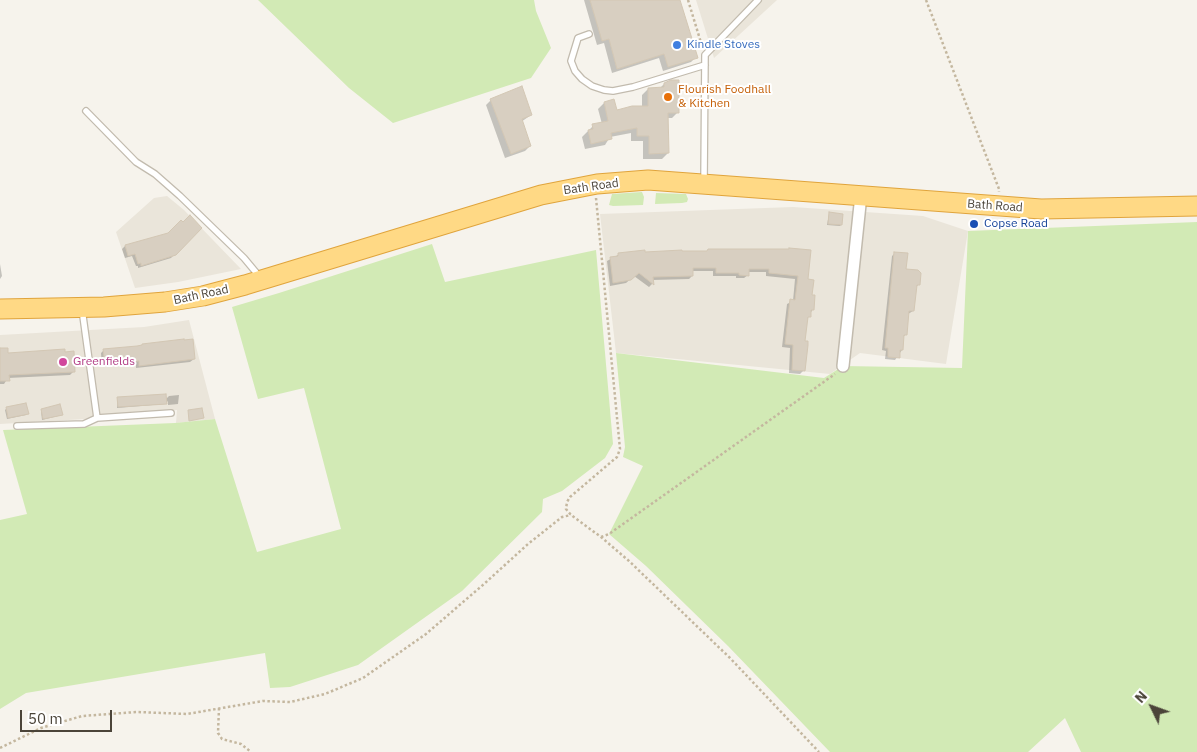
<!DOCTYPE html>
<style>
body{margin:0}
#map{position:relative;width:1197px;height:752px;overflow:hidden;background:#f6f3ec;font-family:"IBM Plex Sans",sans-serif}
canvas{display:block}
.north{position:absolute;left:1127px;top:682px;width:50px;height:50px;-webkit-text-stroke:4px #fff;paint-order:stroke;rotate:312deg;font-size:14px;font-weight:700;line-height:20px;text-align:center;color:#4b4439}
.north::after{content:'';display:block;margin:auto;width:18px;height:22px;background:#4b4439;clip-path:polygon(50% 0,100% 100%,50% 72%,0 100%)}
.scale{position:absolute;left:20px;top:710px;width:92px;height:22px;box-sizing:border-box;border:2px solid #4b4439;border-top:0;padding-left:6px;font-size:15px;line-height:18px;white-space:nowrap;color:#4b4439;-webkit-text-stroke:4px #fff;paint-order:stroke}
</style>
<div id="map">
<canvas width="1197" height="752"></canvas>
<div class="north">N</div>
<div class="scale">50 m</div>
</div>
<script>
const context = document.querySelector('canvas').getContext('2d');
context.lineJoin = 'round';
function paint(path, color) { context.fillStyle = color; context.fill(path, 'evenodd'); }
const poly = rows => new Path2D(rows.map(r => 'M' + r).join(''));
function strokePath(path, color, width, dash) { context.strokeStyle = color; context.lineWidth = width; context.lineCap = dash ? 'butt' : 'round'; context.setLineDash(dash || []); context.stroke(path); }
function write(font, color, halo, rows, align = 'center') {
  context.font = font + ' "IBM Plex Sans",sans-serif'; context.lineWidth = 4; context.setLineDash([]); context.textBaseline = 'middle'; context.strokeStyle = halo; context.fillStyle = color; for (const [text, x, y, turn = 0] of rows) {
    context.save(); context.translate(x, y); context.rotate((+turn || 0) * Math.PI / 180); context.textAlign = isNaN(turn) ? turn : align; if (halo) context.strokeText(text, 0, 0); context.fillText(text, 0, 0); context.restore();
  }
}
paint(poly([
 [696,0,777,0,714,58],
 [167,196,184,210,241,269,178,282,135,288,116,232,154,198],
 [793,207,923,216,968,231,946,364,860,353,830,374,616,353,600,214],
 [189,320,215,419,176,423,177,410,85,419,0,424,0,335,144,327]
]), '#eae5da');
paint(poly([
 [258,0,534,0,536,11,551,48,531,78,393,123,349,88],
 [642,192,644,197,643,205,613,206,609,205,612,194],
 [656,193,686,194,688,199,687,202,682,203,655,204],
 [1197,222,1197,752,1081,752,1065,718,1028,752,830,752,728,646,646,566,609,534,643,466,623,457,625,447,616,353,824,378,843,366,962,368,968,231],
 [432,244,445,282,596,250,613,444,605,458,562,491,543,499,542,512,462,591,358,665,290,687,270,688,265,653,26,693,0,709,0,520,27,514,3,430,175,423,215,419,257,552,341,529,304,388,258,399,232,307,279,293]
]), '#d2eab5');
paint(poly([
 [584,0,678,0,696,57,691,62,663,71,659,58,612,73,604,43,597,45],
 [664,84,678,112,672,118,667,118,668,153,662,159,643,159,643,141,631,141,631,133,610,137,605,145,585,149,582,137,593,126,602,124,598,109,604,103,616,111,642,107,642,95,648,89,659,89],
 [491,100,531,115,521,122,530,146,525,151,505,158,486,105],
 [829,214,841,225,840,226,827,225],
 [200,228,171,258,138,268,138,266,136,266,132,256,125,258,122,249,125,246,168,234],
 [788,250,807,280,811,296,813,309,807,319,804,342,807,345,803,371,800,374,789,373,790,348,782,347,787,304,793,301,795,279,766,276,766,272,748,272,748,275,744,278,736,278,736,276,713,276,713,271,692,271,692,276,689,279,652,280,652,284,649,287,634,276,626,283,610,286,607,261,618,255],
 [895,253,905,270,919,284,915,288,913,311,908,314,906,334,903,337,902,350,895,360,885,359,886,351,882,350,892,256],
 [0,264,2,276,0,279],
 [104,350,194,359,190,362,136,368,136,364,102,367,101,353],
 [0,355,74,371,70,375,8,378,4,384,0,384],
 [179,395,178,404,168,405,168,401,165,404,117,408,118,398,166,399,169,396],
 [25,405,27,413,26,415,7,419,5,410,6,409],
 [42,410,62,415,42,420,41,411]
]), '#0003');
const building = poly([
 [590,0,680,0,698,58,668,67,664,54,617,69,609,39,602,41,590,0],
 [671,80,679,80,679,113,668,113,669,153,649,154,649,136,637,136,637,128,611,133,612,139,591,144,588,130,593,129,592,124,608,121,604,102,614,99,617,110,632,106,648,106,648,88,664,87,664,83,671,80],
 [522,86,532,115,522,119,531,146,511,154,490,99,522,86],
 [829,212,843,214,842,225,828,224,829,212],
 [190,215,202,228,176,255,141,266,141,263,138,264,135,254,128,256,125,245,168,233,181,220,183,222,190,215],
 [789,248,811,250,808,279,814,280,812,295,815,295,814,310,811,310,811,317,808,317,805,341,808,341,808,345,805,371,792,370,793,345,785,344,790,299,795,300,798,276,769,273,769,269,749,269,749,276,739,275,739,273,716,273,716,268,693,268,693,276,653,277,654,285,639,273,631,280,613,283,610,257,618,256,618,253,645,250,645,252,682,250,682,251,707,251,708,249,789,249,789,248],
 [894,252,908,253,906,269,918,270,921,273,920,285,917,285,914,311,909,311,907,335,904,335,903,350,900,350,900,358,888,357,888,348,885,348,894,252],
 [184,339,184,340,193,339,195,359,139,366,139,361,105,364,103,349,137,346,142,345,142,344,184,339],
 [0,348,8,348,8,353,65,349,65,352,74,351,75,372,9,375,10,381,0,381,0,348],
 [166,394,167,404,118,407,117,397,166,394],
 [26,403,29,414,8,418,6,407,26,403],
 [60,404,63,415,43,419,41,409,60,404],
 [202,408,204,418,189,421,188,410,202,408]
]);
paint(building, '#d8cfc1');
strokePath(building, '#d3c7b4', 1);
const service = poly([
 [589,34,578,38,571,61,575,71,582,79,592,86,604,90,613,91,633,87,705,65],
 [86,111,136,162,155,174,180,196,244,258,259,276],
 [704,182,705,55,758,0],
 [82,309,97,418,171,413],
 [17,426,84,424,97,418]
]);
const minor = poly([
 [843,366,861,195]
]);
const trunk = poly([
 [0,309,104,307,165,302,203,296,245,285,541,195,597,184,648,180,1041,209,1197,206]
]);
strokePath(service, '#c2bbae', 8);
strokePath(minor, '#c2bbae', 14);
strokePath(trunk, '#e0a43c', 21);
strokePath(poly([
 [688,0,702,46],
 [926,0,999,189,999,192],
 [596,198,620,449,617,457,570,497,567,502,566,509,571,515,601,537,629,561,730,658,819,752],
 [601,537,609,534,835,374],
 [219,708,218,733,222,739,241,744,251,752],
 [0,748,41,728,82,716,137,712,187,714,263,701,290,702,325,694,363,678,426,634,484,584,528,544,562,517,571,515]
]), '#c4b79f', 2.5, [2.5, 2.5]);
strokePath(service, '#fff', 5.5);
strokePath(minor, '#fff', 11);
strokePath(trunk, '#ffd985', 19);
for (const [x, y, r, color] of [
 [677,45,5,"#3f7fe0"],
 [668,97,5,"#e8710a"],
 [974,224,5,"#1a4fb4"],
 [63,362,5,"#d1479c"]
]) { const dot = new Path2D(); dot.arc(x, y, r, 0, 2 * Math.PI); context.fillStyle = color; context.fill(dot); strokePath(dot, '#fff', 2); }
write('12px', '#366cbe', '#fff', [
 ["Kindle Stoves",687,45]
], 'left');
write('12px', '#c56008', '#fff', [
 ["Flourish Foodhall",678,90],
 ["& Kitchen",678,104]
], 'left');
write('12px', '#4b4439', '#fff', [
 ["Bath Road",591,187,-8],
 ["Bath Road",995,206,4],
 ["Bath Road",201,295,-12]
]);
write('12px', '#164399', '#fff', [
 ["Copse Road",984,224]
], 'left');
write('12px', '#b23c85', '#fff', [
 ["Greenfields",73,362]
], 'left');
</script>
